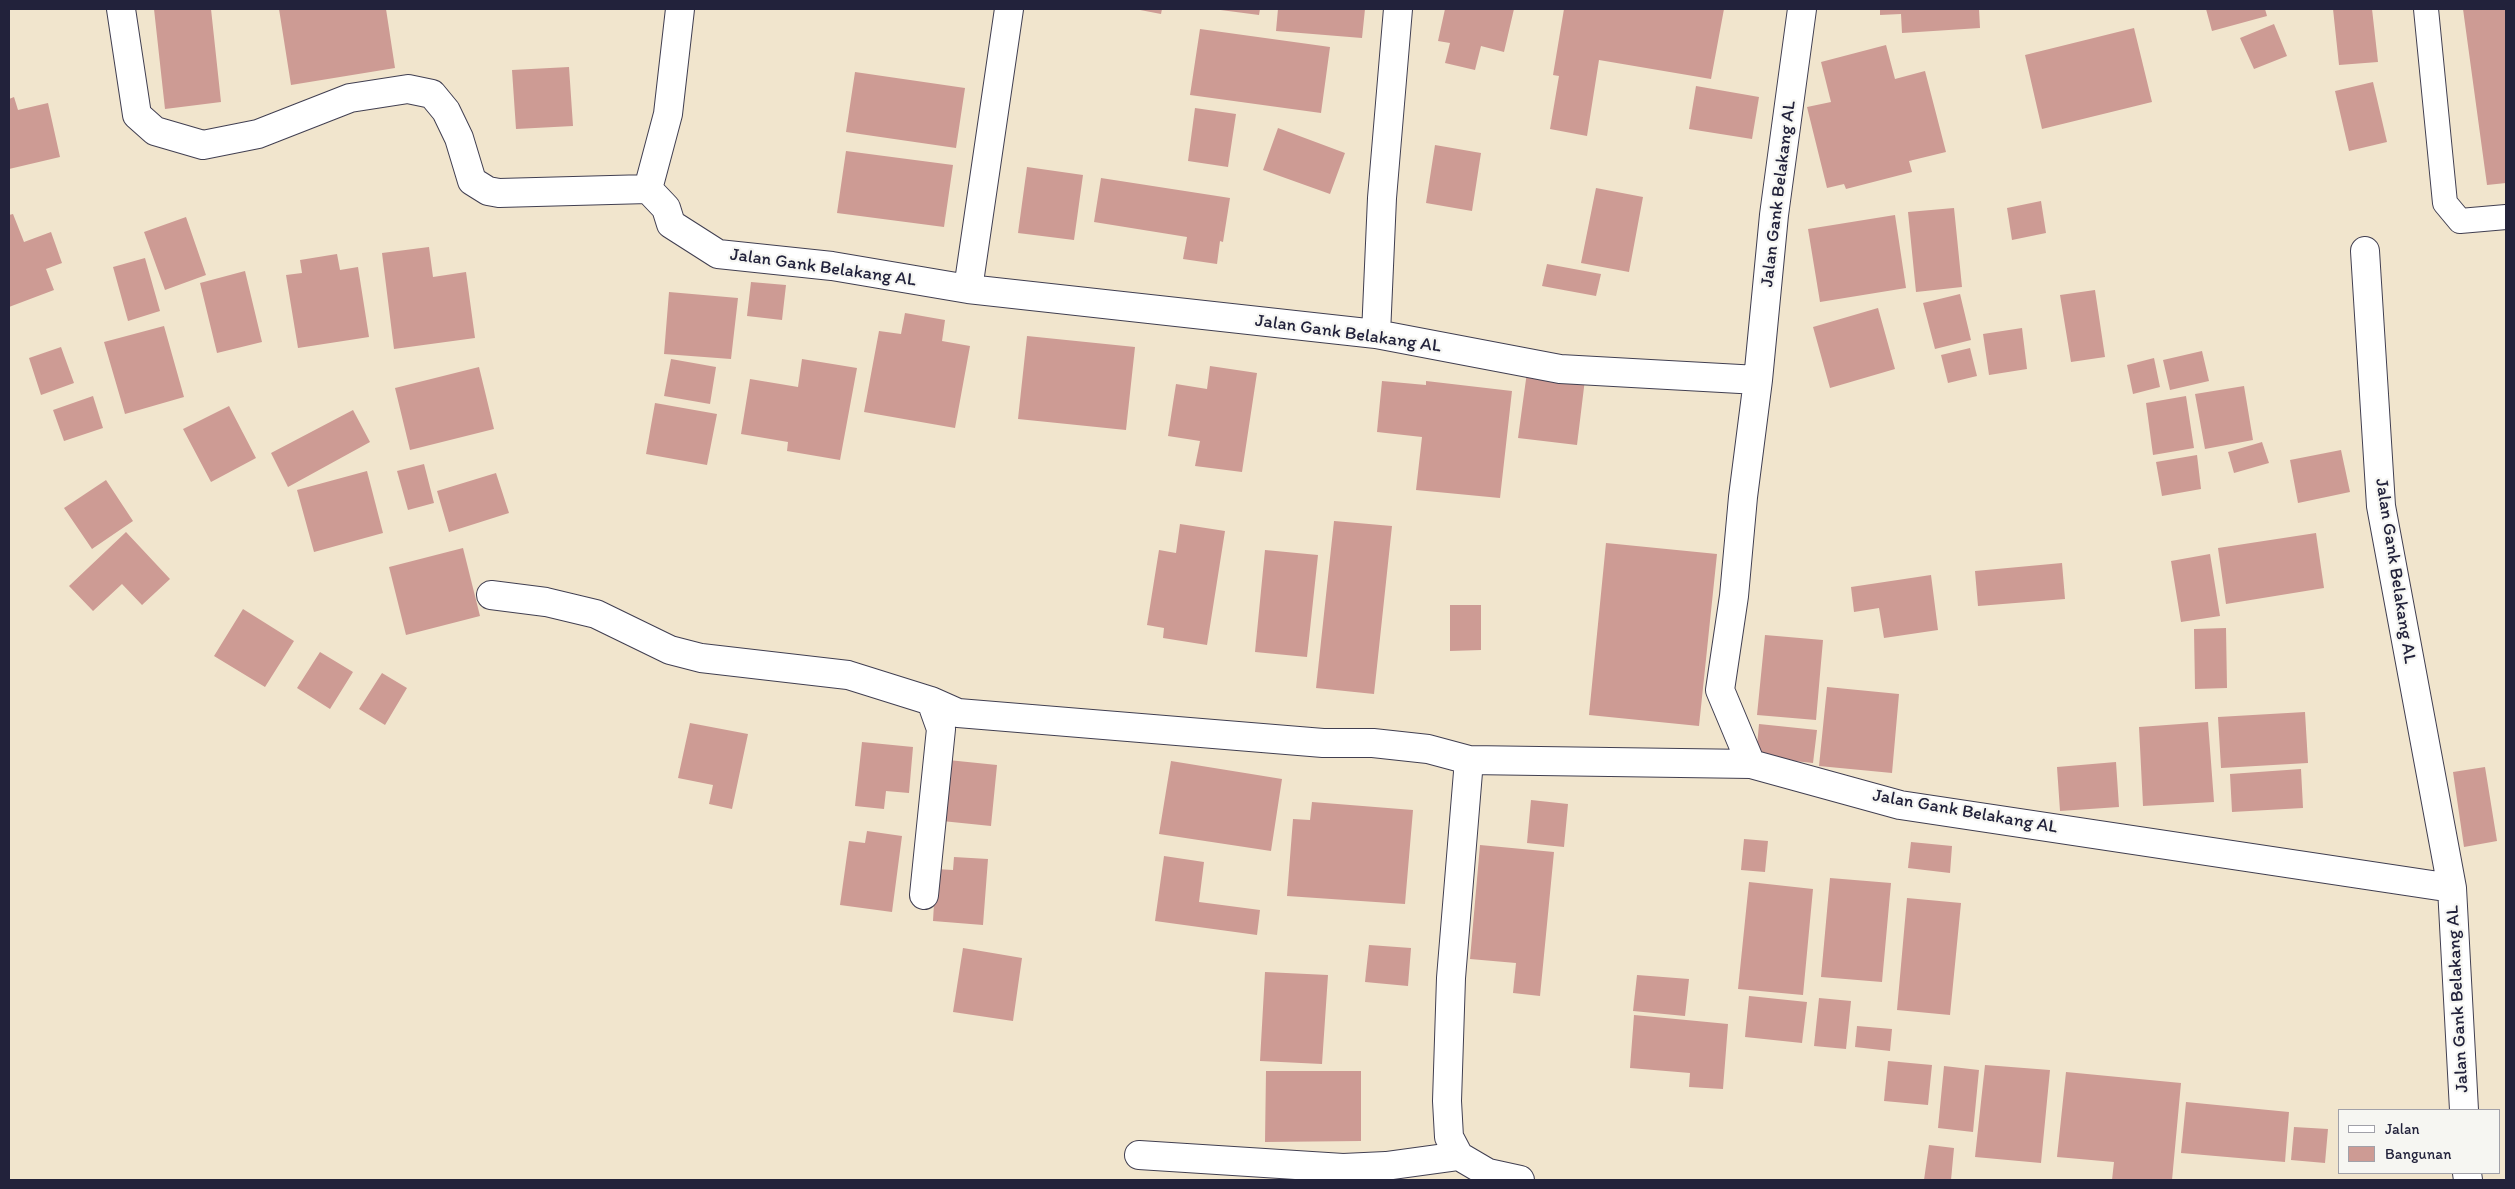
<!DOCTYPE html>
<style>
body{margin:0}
#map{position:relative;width:2515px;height:1189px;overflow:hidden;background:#f1e5cd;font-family:Itim,sans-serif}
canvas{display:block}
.frame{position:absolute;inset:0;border:10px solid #22223b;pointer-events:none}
.legend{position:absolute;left:2338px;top:1109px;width:162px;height:65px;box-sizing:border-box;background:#f6f6f2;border:1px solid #a1a1a9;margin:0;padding:6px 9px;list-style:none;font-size:15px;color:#22223b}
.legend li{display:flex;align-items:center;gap:10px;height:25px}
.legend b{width:25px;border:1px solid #a1a1a9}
</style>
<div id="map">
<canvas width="2515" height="1189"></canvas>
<div class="frame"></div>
<ul class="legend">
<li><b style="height:6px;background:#fff"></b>Jalan</li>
<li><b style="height:14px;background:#cd9b94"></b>Bangunan</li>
</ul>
</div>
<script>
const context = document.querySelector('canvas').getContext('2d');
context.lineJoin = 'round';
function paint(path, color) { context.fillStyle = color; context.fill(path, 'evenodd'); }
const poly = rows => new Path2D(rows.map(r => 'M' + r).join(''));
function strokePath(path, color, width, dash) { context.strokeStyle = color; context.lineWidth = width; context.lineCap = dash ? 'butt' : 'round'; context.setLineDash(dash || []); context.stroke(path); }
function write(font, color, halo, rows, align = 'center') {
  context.font = font + ' Itim,sans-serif'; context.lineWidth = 4.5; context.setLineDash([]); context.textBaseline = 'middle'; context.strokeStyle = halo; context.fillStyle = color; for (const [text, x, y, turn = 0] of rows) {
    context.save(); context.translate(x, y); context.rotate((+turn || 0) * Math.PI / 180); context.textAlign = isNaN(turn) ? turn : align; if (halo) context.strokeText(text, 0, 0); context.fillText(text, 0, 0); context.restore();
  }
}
paint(poly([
 [154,9,211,9,221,102,165,109],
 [279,9,386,9,395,68,291,85],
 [1135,9,1162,9,1161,14],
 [1213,9,1260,9,1259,15],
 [1278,9,1365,9,1362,38,1276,31],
 [1445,9,1514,9,1504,52,1481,46,1475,70,1445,63,1450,43,1438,41],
 [1564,9,1724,9,1711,79,1599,60,1587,136,1550,129,1559,76,1553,75],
 [1880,9,1979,9,1980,28,1902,33,1901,14,1880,15],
 [2206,9,2265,9,2267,16,2212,31],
 [2333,9,2372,9,2378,62,2339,65],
 [2463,9,2506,9,2506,183,2487,185],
 [2274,24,2287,56,2254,69,2240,38],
 [2134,28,2152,102,2042,129,2025,55],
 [1200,29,1330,47,1321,113,1190,95],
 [1886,45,1895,79,1925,71,1946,152,1909,161,1912,172,1846,189,1844,184,1827,188,1807,107,1831,102,1821,62],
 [569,67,573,126,516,129,512,70],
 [855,72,965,88,956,148,846,132],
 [2373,82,2387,142,2349,151,2335,91],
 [1696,86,1759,97,1752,139,1689,129],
 [14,97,18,110,48,103,60,157,9,169,9,99],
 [1195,108,1236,114,1228,167,1188,161],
 [1278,128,1345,153,1330,194,1263,170],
 [1435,145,1481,153,1472,211,1426,203],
 [846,151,953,165,944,227,837,213],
 [1027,167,1083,175,1074,240,1018,233],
 [1101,178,1230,198,1223,242,1220,241,1217,264,1183,259,1187,237,1094,222],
 [1596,188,1643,197,1629,272,1581,263],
 [2041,201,2046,233,2012,240,2007,208],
 [1954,208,1962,287,1916,292,1908,212],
 [13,214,24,242,51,232,62,263,46,269,54,290,9,307,9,215],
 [1895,215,1906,288,1820,302,1808,229],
 [186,217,206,275,165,290,144,232],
 [429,247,433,277,466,272,475,338,394,349,382,253],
 [337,254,340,270,358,267,369,337,298,348,286,275,302,273,300,260],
 [145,258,160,311,128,321,113,267],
 [1547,264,1601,274,1596,296,1542,286],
 [245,271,262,342,217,353,200,283],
 [751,282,786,285,782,320,747,316],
 [2095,290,2105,357,2071,362,2060,295],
 [669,292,738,298,731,359,664,354],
 [1960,294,1971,340,1935,349,1923,303],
 [1878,308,1895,369,1830,388,1813,327],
 [905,313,945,320,942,341,970,346,955,428,864,412,879,331,901,334],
 [164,326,184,397,125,414,104,342],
 [2022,328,2027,369,1989,375,1983,334],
 [1027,336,1135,347,1126,430,1018,419],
 [61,347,74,383,41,395,29,358],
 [1970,348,1977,376,1948,383,1941,355],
 [2202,351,2209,381,2170,390,2163,360],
 [2154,358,2160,387,2133,394,2127,365],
 [671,359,716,367,710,404,664,396],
 [802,359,857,368,840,460,787,451,788,442,741,434,750,379,798,387],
 [1210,366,1257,373,1242,472,1195,466,1200,441,1168,436,1176,384,1207,389],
 [479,367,494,429,410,450,395,388],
 [1527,372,1585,379,1577,445,1518,438],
 [1382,381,1426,385,1426,381,1512,391,1500,498,1416,490,1422,437,1377,432],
 [2244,386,2253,440,2205,449,2195,394],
 [93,396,103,428,64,441,53,410],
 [2186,396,2194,448,2153,455,2146,403],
 [655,403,717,414,707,465,646,454],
 [229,406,256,458,211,482,183,429],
 [353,410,370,442,288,487,271,453],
 [2262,442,2269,463,2234,473,2228,452],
 [2341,450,2350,492,2298,503,2290,460],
 [2197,455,2201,489,2162,496,2156,462],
 [424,464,434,503,408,510,397,471],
 [367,471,383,533,314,552,297,490],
 [496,473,509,513,449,532,437,491],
 [106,480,133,521,92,549,64,508],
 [1334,521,1392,526,1374,694,1316,688],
 [1180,524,1225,531,1207,645,1163,638,1164,628,1147,625,1159,550,1176,553],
 [126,532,170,579,142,605,122,584,93,611,69,586],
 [2316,533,2324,588,2226,604,2218,548],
 [1606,543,1717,554,1699,726,1589,715],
 [463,548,480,616,406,635,389,567],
 [1265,550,1318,555,1307,657,1255,652],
 [2210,554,2220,616,2181,622,2171,561],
 [2062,563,2065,599,1978,606,1975,571],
 [1931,575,1938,630,1884,638,1879,608,1854,612,1851,587],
 [1450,605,1481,605,1481,650,1450,651],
 [243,609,294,641,265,687,214,656],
 [2226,628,2227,688,2195,689,2194,629],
 [1765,635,1823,640,1816,720,1757,715],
 [320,652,353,672,330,709,297,688],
 [382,673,407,688,385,725,359,709],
 [1827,687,1899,694,1892,773,1819,766],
 [2305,712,2308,763,2221,768,2218,717],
 [2208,722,2214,802,2143,806,2139,727],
 [690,723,748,734,732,809,709,804,713,785,678,778],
 [1759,724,1817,730,1813,763,1756,757],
 [862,742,913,747,909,793,886,791,884,809,855,806],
 [948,760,997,765,991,826,942,821],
 [1171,761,1282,779,1271,851,1159,834],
 [2116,762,2119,807,2060,811,2057,767],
 [2485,767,2497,841,2464,847,2453,772],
 [2301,769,2303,808,2232,812,2230,774],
 [1531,800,1568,804,1564,847,1527,843],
 [1312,802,1413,810,1405,904,1287,896,1293,819,1310,820],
 [867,831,902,836,892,912,840,905,849,841,865,843],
 [1744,839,1768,841,1765,872,1741,870],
 [1911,842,1952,846,1950,873,1908,868],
 [1480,845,1554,852,1540,996,1513,993,1516,963,1470,959],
 [1164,856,1204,862,1199,902,1260,910,1257,935,1155,921],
 [954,857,988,859,983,925,933,921,936,869,953,870],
 [1830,878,1891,883,1882,982,1821,977],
 [1749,882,1813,889,1803,995,1738,989],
 [1907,898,1961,903,1950,1015,1897,1010],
 [1369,945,1411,948,1408,986,1365,982],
 [963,948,1022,958,1013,1021,953,1012],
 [1265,972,1328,975,1322,1064,1260,1061],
 [1637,975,1689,979,1685,1016,1633,1011],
 [1749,996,1807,1002,1802,1043,1745,1037],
 [1819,998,1851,1001,1846,1049,1814,1046],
 [1634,1015,1728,1024,1723,1089,1689,1087,1690,1073,1630,1068],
 [1857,1026,1892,1029,1890,1051,1855,1047],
 [1888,1061,1932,1065,1928,1105,1884,1101],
 [1985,1065,2050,1070,2041,1163,1975,1157],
 [1944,1066,1979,1070,1973,1132,1938,1128],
 [1266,1071,1361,1071,1361,1141,1265,1142],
 [2066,1072,2181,1083,2172,1180,2112,1180,2114,1162,2057,1157],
 [2186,1102,2289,1112,2285,1162,2181,1153],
 [2294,1127,2328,1129,2325,1163,2291,1160],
 [1929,1145,1954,1148,1951,1180,1924,1180]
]), '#cd9b94');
const service = poly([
 [2426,9,2445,203,2460,221,2506,217]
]);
const minor = poly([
 [121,9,137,115,155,131,203,145,258,134,350,98,408,89,432,94,446,111,459,138,472,181,488,191,499,193,648,189],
 [680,9,668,114,648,189,666,208,671,224,718,254,832,266,968,289],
 [1009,9,968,289,1376,334,1560,369,1758,380],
 [2365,251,2381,506,2452,888,2464,1110],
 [1376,334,1382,198,1398,9],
 [491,595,546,602,596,614,670,650,701,658,848,675,931,701,941,729,924,895],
 [931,701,958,713,1323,743,1373,743,1428,749,1469,760,1751,764,1900,805,2452,888],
 [1469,760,1451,978,1447,1101,1449,1137,1459,1156,1488,1173,1520,1180],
 [1751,764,1720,690,1734,596,1743,497,1758,380,1774,215,1802,9],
 [1139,1155,1343,1168,1386,1166,1459,1156],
 [2467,1173,2468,1180]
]);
strokePath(service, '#413f51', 26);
strokePath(minor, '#413f51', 30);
strokePath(service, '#fff', 24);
strokePath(minor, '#fff', 28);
write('18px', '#22223b', '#f6f6f2', [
 ["Jalan Gank Belakang AL",1779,194,-83],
 ["Jalan Gank Belakang AL",823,268,8],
 ["Jalan Gank Belakang AL",1348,334,8],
 ["Jalan Gank Belakang AL",2395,571,81],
 ["Jalan Gank Belakang AL",1965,812,10],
 ["Jalan Gank Belakang AL",2458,999,-93]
]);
</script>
